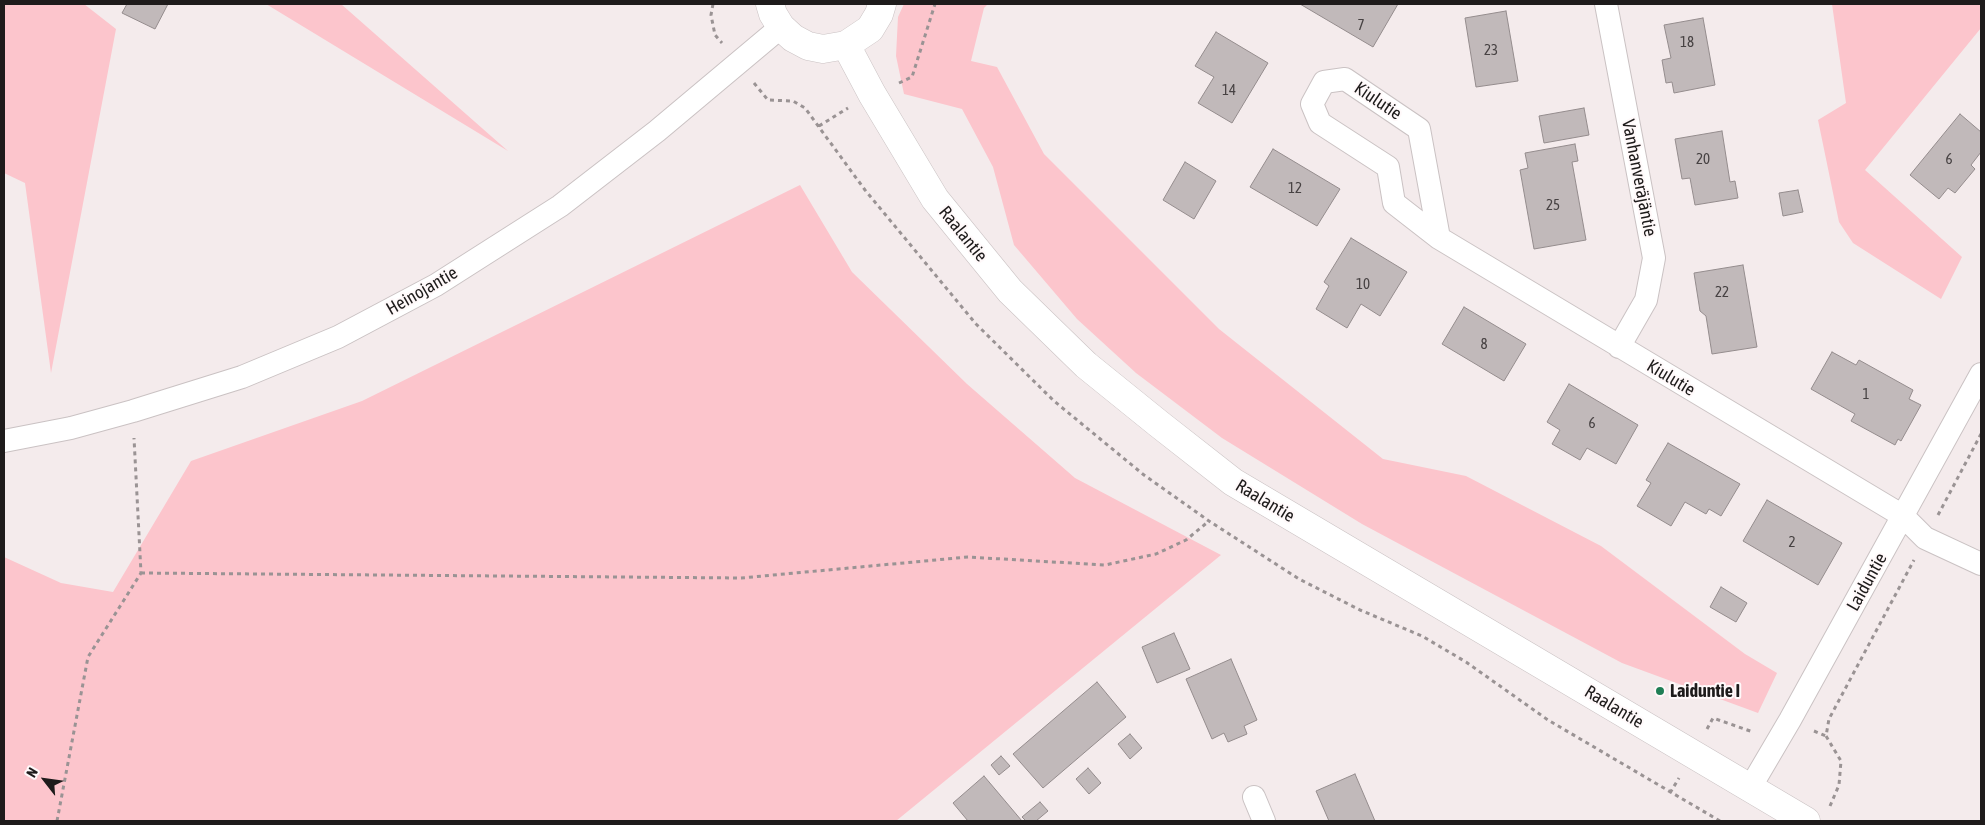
<!DOCTYPE html>
<meta charset="utf-8">
<style>
body{margin:0}
#map{position:relative;width:1985px;height:825px;overflow:hidden;background:#f4ebec;font-family:"Asap Condensed",sans-serif}
canvas{display:block}
.frame{position:absolute;inset:0;border:5px solid #1e1b1b;pointer-events:none}
.north{position:absolute;left:20px;top:755px;width:50px;height:50px;-webkit-text-stroke:4px #fff9fa;paint-order:stroke;rotate:300deg;font-size:14px;font-weight:700;line-height:20px;text-align:center;color:#1e1b1b}
.north::after{content:'';display:block;margin:auto;width:18px;height:22px;background:#1e1b1b;clip-path:polygon(50% 0,100% 100%,50% 72%,0 100%)}
</style>
<div id="map">
<canvas width="1985" height="825"></canvas>
<div class="frame"></div>
<div class="north">N</div>
</div>
<script>
const context = document.querySelector('canvas').getContext('2d');
context.lineJoin = 'round';
function paint(path, color) { context.fillStyle = color; context.fill(path, 'evenodd'); }
const poly = rows => new Path2D(rows.map(r => 'M' + r).join(''));
function strokePath(path, color, width, dash) { context.strokeStyle = color; context.lineWidth = width; context.lineCap = dash ? 'butt' : 'round'; context.setLineDash(dash || []); context.stroke(path); }
function write(font, color, halo, rows, align = 'center') {
  context.font = font + ' "Asap Condensed",sans-serif'; context.lineWidth = 4; context.setLineDash([]); context.textBaseline = 'middle'; context.strokeStyle = halo; context.fillStyle = color; for (const [text, x, y, turn = 0] of rows) {
    context.save(); context.translate(x, y); context.rotate((+turn || 0) * Math.PI / 180); context.textAlign = isNaN(turn) ? turn : align; if (halo) context.strokeText(text, 0, 0); context.fillText(text, 0, 0); context.restore();
  }
}
paint(poly([
 [4,4,84,4,116,29,51,373,25,183,4,173],
 [266,4,341,4,508,151],
 [904,4,988,4,984,8,971,61,997,67,1044,154,1219,329,1383,459,1466,476,1601,546,1745,654,1777,673,1758,713,1622,663,1362,524,1222,438,1136,373,1077,319,1014,245,993,167,962,109,904,94,896,56,898,17],
 [1832,4,1981,4,1981,28,1865,170,1962,257,1941,299,1853,243,1839,222,1818,120,1846,103],
 [800,185,852,272,967,384,1075,478,1221,555,896,821,4,821,4,557,61,583,113,592,191,461,362,401]
]), '#fcc5cc');
const building = poly([
 [127,4,168,4,155,29,122,13,127,4],
 [1300,4,1398,4,1373,47,1300,4],
 [1506,11,1518,81,1476,87,1465,18,1506,11],
 [1703,18,1715,85,1674,93,1672,82,1666,83,1662,60,1671,58,1664,25,1703,18],
 [1216,32,1268,63,1232,123,1198,103,1214,77,1195,66,1216,32],
 [1584,108,1589,135,1544,143,1539,116,1584,108],
 [1960,114,1981,132,1981,152,1971,165,1975,169,1955,193,1948,188,1939,199,1910,175,1960,114],
 [1722,131,1730,182,1735,181,1738,198,1695,205,1690,178,1682,179,1675,139,1722,131],
 [1575,144,1578,161,1572,162,1586,240,1534,249,1520,170,1528,168,1525,153,1575,144],
 [1273,149,1340,189,1317,226,1250,187,1273,149],
 [1185,162,1216,181,1194,219,1163,200,1185,162],
 [1798,190,1803,212,1783,216,1779,193,1798,190],
 [1351,238,1407,272,1380,316,1361,304,1347,328,1316,309,1329,286,1324,282,1351,238],
 [1743,265,1757,347,1712,354,1706,316,1700,311,1694,273,1743,265],
 [1464,307,1526,344,1504,381,1442,344,1464,307],
 [1832,352,1856,365,1859,360,1913,390,1909,399,1921,405,1901,441,1898,439,1895,445,1851,421,1855,414,1811,389,1832,352],
 [1569,384,1638,425,1616,464,1587,448,1580,460,1552,444,1560,430,1547,422,1569,384],
 [1668,443,1740,484,1721,516,1709,509,1706,514,1685,502,1671,526,1637,506,1651,483,1646,480,1668,443],
 [1767,500,1842,543,1818,585,1743,541,1767,500],
 [1721,587,1747,603,1736,622,1710,607,1721,587],
 [1174,633,1190,669,1157,683,1142,647,1174,633],
 [1231,659,1257,720,1244,726,1247,734,1228,742,1224,733,1212,739,1186,679,1231,659],
 [1097,682,1126,717,1043,788,1013,754,1097,682],
 [1130,734,1142,748,1130,759,1118,744,1130,734],
 [1001,756,1010,766,999,775,991,765,1001,756],
 [1088,768,1101,783,1089,794,1076,779,1088,768],
 [1355,774,1375,821,1329,821,1316,791,1355,774],
 [984,776,1022,821,968,821,953,803,984,776],
 [1040,802,1048,811,1036,821,1026,821,1022,817,1040,802]
]);
paint(building, '#c1b9ba');
strokePath(building, '#948c8d', 1);
const minor = poly([
 [1606,4,1654,258,1646,300,1619,347],
 [1439,238,1419,129,1345,79,1324,82,1312,104,1320,123,1388,167,1394,203,1439,238,1903,516,1925,538,1981,564],
 [4,441,71,428,133,411,242,377,338,337,436,285,560,206,657,131,781,27],
 [1750,788,1790,720,1981,374],
 [1254,797,1264,821]
]);
const tertiary = poly([
 [770,4,773,14,781,27,793,38,808,46,823,49,846,45,870,29,879,14,882,4],
 [846,45,872,94,935,199,1010,291,1086,365,1159,424,1233,482,1806,821]
]);
strokePath(minor, '#cac2c3', 24);
strokePath(tertiary, '#cac2c3', 29);
strokePath(poly([
 [713,4,711,15,715,35,722,43],
 [754,83,768,100,793,101,805,108,865,190,976,324,1054,401,1144,475,1209,521,1299,579,1360,610,1422,636,1466,662,1548,720,1720,821],
 [899,83,912,77,935,4],
 [819,126,848,108],
 [1938,515,1981,434],
 [141,573,741,578,968,557,1105,565,1156,554,1186,540,1209,521],
 [1707,729,1713,718,1753,732],
 [1814,731,1826,736],
 [1670,793,1679,778],
 [1830,806,1839,785,1841,761,1826,736,1829,719,1914,560],
 [57,821,88,657,141,573,134,438]
]), '#9a9394', 3, [4, 4]);
strokePath(minor, '#fff', 22);
strokePath(tertiary, '#fff', 28);
for (const [x, y, r, color] of [
 [1660,691,5,"#1f7e55"]
]) { const dot = new Path2D(); dot.arc(x, y, r, 0, 2 * Math.PI); context.fillStyle = color; context.fill(dot); strokePath(dot, '#fff9fa', 2); }
write('15px', '#474243', null, [
 ["7",1361,25],
 ["18",1687,42],
 ["23",1491,50],
 ["14",1229,90],
 ["20",1703,159],
 ["6",1949,159],
 ["12",1295,188],
 ["25",1553,205],
 ["10",1363,284],
 ["22",1722,292],
 ["8",1484,344],
 ["1",1866,394],
 ["6",1592,423],
 ["2",1792,542]
]);
write('18px', '#1e1b1b', '#fff9fa', [
 ["Kiulutie",1378,101,34],
 ["Vanhanveräjäntie",1639,178,79],
 ["Raalantie",963,234,51],
 ["Heinojantie",422,291,-30],
 ["Kiulutie",1671,378,31],
 ["Raalantie",1265,501,31],
 ["Laiduntie",1867,582,-61],
 ["Raalantie",1614,707,31]
]);
write('bold 18px', '#1e1b1b', '#fff9fa', [
 ["Laiduntie I",1670,691]
], 'left');
</script>
